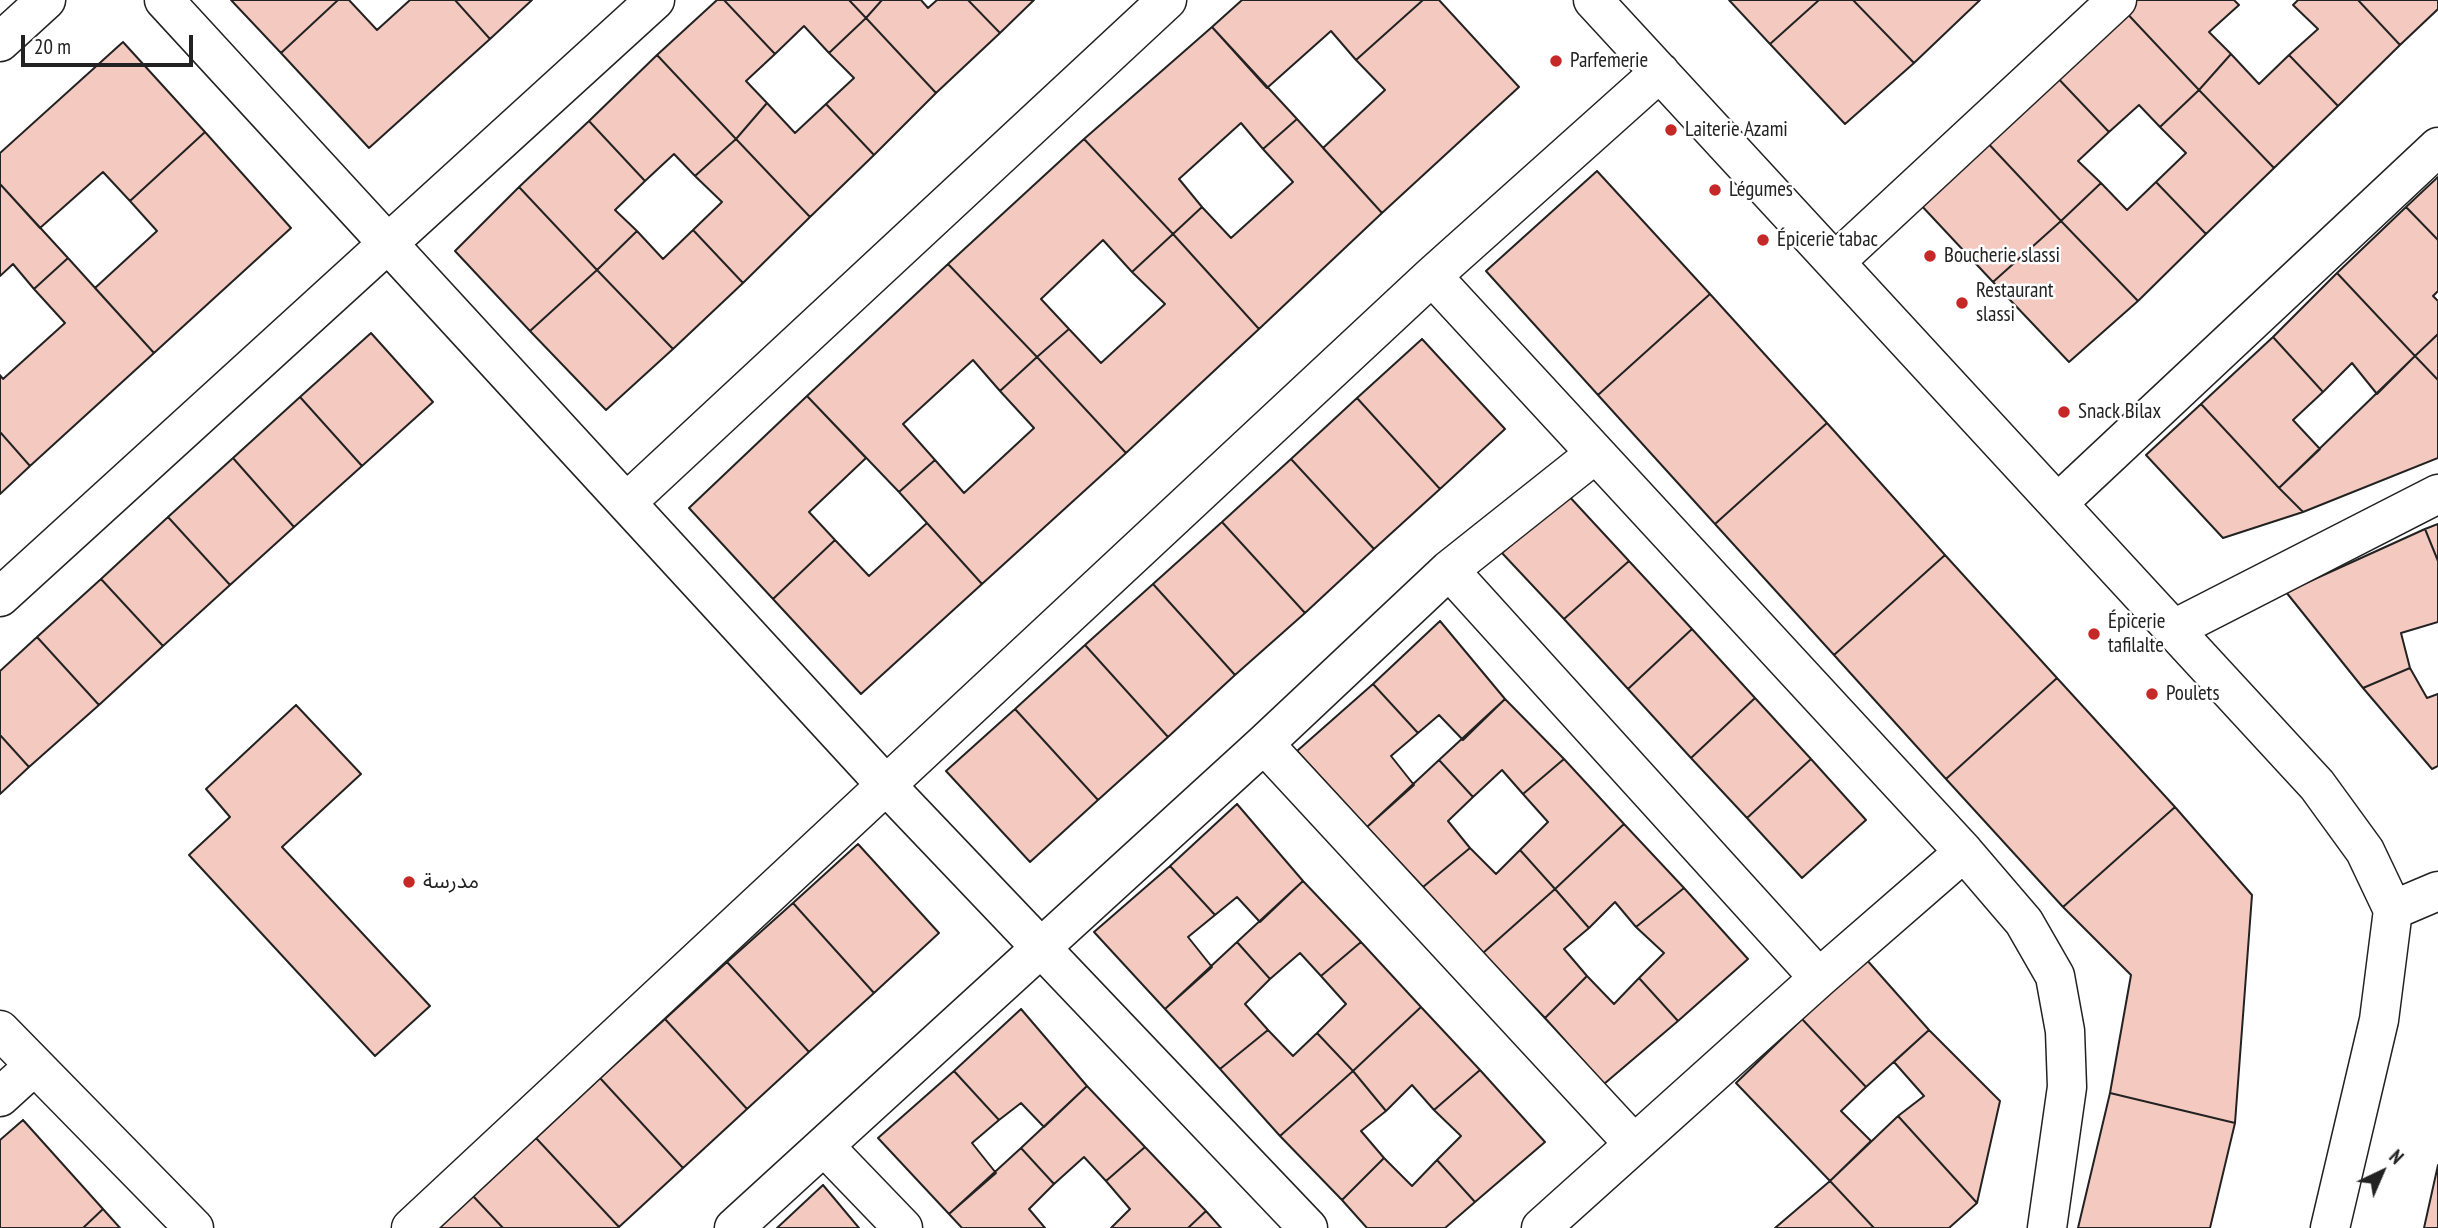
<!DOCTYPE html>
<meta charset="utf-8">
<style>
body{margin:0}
#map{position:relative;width:2438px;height:1228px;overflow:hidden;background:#fff;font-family:"PT Sans Narrow",sans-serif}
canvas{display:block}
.north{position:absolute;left:2347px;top:1137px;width:70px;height:70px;-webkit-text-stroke:5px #fff;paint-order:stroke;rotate:44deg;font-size:19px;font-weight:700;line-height:28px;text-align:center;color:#222}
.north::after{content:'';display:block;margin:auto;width:24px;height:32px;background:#222;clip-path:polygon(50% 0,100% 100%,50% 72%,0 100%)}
.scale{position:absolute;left:21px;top:35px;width:172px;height:32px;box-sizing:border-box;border:4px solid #222;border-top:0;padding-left:9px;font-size:21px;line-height:24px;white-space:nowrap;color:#222;-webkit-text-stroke:5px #fff;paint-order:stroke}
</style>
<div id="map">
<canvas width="2438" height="1228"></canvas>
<div class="north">N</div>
<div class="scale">20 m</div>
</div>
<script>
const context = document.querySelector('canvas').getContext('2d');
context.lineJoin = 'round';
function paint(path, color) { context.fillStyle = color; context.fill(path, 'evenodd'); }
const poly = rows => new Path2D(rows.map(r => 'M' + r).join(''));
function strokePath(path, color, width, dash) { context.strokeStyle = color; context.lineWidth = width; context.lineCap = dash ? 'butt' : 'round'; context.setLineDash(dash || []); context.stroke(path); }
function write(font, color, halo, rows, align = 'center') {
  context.font = font + ' "PT Sans Narrow","Noto Sans Arabic",sans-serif'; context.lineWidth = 5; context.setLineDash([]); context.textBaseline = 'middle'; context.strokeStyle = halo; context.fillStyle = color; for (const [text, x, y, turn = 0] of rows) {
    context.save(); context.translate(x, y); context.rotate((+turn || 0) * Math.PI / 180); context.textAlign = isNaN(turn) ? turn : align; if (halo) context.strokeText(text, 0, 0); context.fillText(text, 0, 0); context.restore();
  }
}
const building = poly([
 [231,0,338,0,281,53,231,0],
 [338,0,349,0,377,30,410,0,455,0,490,39,369,148,281,53,338,0],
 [455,0,532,0,490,39,455,0],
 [717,0,724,0,775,54,746,81,767,103,736,139,657,55,717,0],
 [724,0,849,0,866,18,829,53,804,26,775,54,724,0],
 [849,0,882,0,866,18,849,0],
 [882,0,921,0,928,8,937,0,968,0,1000,33,936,93,866,18,882,0],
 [968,0,1034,0,1000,33,968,0],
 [1242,0,1423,0,1356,60,1331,31,1267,88,1212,27,1242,0],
 [1423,0,1439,0,1519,87,1382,213,1323,148,1385,90,1356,60,1423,0],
 [1729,0,1819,0,1770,44,1729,0],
 [1819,0,1853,0,1914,63,1845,124,1770,44,1819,0],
 [1853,0,1980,0,1914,63,1853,0],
 [2129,0,2234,0,2239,5,2209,32,2231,54,2199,90,2121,7,2129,0],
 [2298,0,2358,0,2400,45,2338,106,2289,55,2318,29,2293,5,2298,0],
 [2358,0,2438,0,2438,9,2400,45,2358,0],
 [2121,7,2199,90,2160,127,2139,105,2109,132,2052,72,2121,7],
 [866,18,936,93,874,155,826,104,854,78,829,53,866,18],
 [1212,27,1297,119,1263,149,1241,123,1179,179,1202,207,1173,234,1084,139,1212,27],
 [123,42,205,132,130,201,103,172,40,228,0,184,0,153,123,42],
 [2231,54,2259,84,2289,55,2338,106,2274,168,2199,90,2231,54],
 [657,55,736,139,695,176,674,154,645,181,589,121,657,55],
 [2052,72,2109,132,2078,161,2101,183,2061,221,1983,138,2052,72],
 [2199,90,2274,168,2206,234,2156,182,2186,153,2160,127,2199,90],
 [767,103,795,133,826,104,874,155,810,217,736,139,767,103],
 [1297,119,1382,213,1259,329,1173,234,1202,207,1231,238,1293,182,1263,149,1297,119],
 [589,121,645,181,615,210,637,231,597,270,519,187,589,121],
 [205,132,291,228,154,353,95,288,157,231,130,201,205,132],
 [1983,138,2061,221,1993,282,1919,203,1983,138],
 [736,139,810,217,743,283,693,230,722,202,695,176,736,139],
 [1084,139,1173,234,1132,272,1103,240,1041,299,1069,329,1037,357,948,264,1084,139],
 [1597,171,1710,294,1598,395,1486,271,1597,171],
 [2438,177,2438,240,2406,207,2438,177],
 [2156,182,2206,234,2138,301,2061,221,2101,183,2127,210,2156,182],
 [0,184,68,258,34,289,13,264,0,276,0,184],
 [519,187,597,270,530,331,455,251,519,187],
 [2406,207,2438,240,2438,291,2433,296,2438,301,2438,334,2415,356,2337,273,2406,207],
 [2061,221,2138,301,2069,362,1993,282,2061,221],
 [693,230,743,283,673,349,597,270,637,231,663,259,693,230],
 [1173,234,1259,329,1126,453,1037,357,1069,329,1101,363,1165,304,1132,272,1173,234],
 [68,258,154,353,30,466,0,432,0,375,3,379,65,323,34,289,68,258],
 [948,264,1037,357,1000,391,973,360,903,424,935,460,899,492,807,396,948,264],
 [597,270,673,349,606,410,530,331,597,270],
 [2337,273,2415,356,2377,394,2352,363,2323,392,2273,337,2337,273],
 [1710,294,1827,423,1715,524,1598,395,1710,294],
 [371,333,433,402,362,466,300,397,371,333],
 [2438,334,2438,380,2415,356,2438,334],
 [2273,337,2323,392,2293,420,2320,449,2279,488,2201,404,2273,337],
 [1422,339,1505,429,1440,489,1357,398,1422,339],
 [2415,356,2438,380,2438,458,2303,512,2279,488,2415,356],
 [1037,357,1126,453,982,584,899,492,935,460,964,493,1034,428,1000,391,1037,357],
 [807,396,866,458,809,512,835,540,773,599,689,508,807,396],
 [300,397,362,466,294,527,233,458,300,397],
 [1357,398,1440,489,1374,549,1291,459,1357,398],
 [2201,404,2279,488,2303,512,2223,538,2146,455,2201,404],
 [1827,423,1945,555,1834,655,1715,524,1827,423],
 [0,432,30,466,0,494,0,432],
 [233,458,294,527,230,585,168,517,233,458],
 [1291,459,1374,549,1305,613,1222,522,1291,459],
 [1567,494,1629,561,1564,619,1502,553,1567,494],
 [168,517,230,585,163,646,101,579,168,517],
 [1222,522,1305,613,1235,675,1153,584,1222,522],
 [927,523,982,584,861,694,773,599,835,540,869,576,927,523],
 [2438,524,2438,561,2425,529,2438,524],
 [2425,529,2438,561,2438,622,2401,633,2410,668,2363,688,2286,592,2425,529],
 [1945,555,2057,678,1946,779,1834,655,1945,555],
 [1629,561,1692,629,1628,689,1564,619,1629,561],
 [101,579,163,646,99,705,37,637,101,579],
 [1153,584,1235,675,1168,737,1085,645,1153,584],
 [1440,621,1505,699,1463,740,1439,715,1418,733,1373,684,1440,621],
 [1692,629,1755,698,1691,758,1628,689,1692,629],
 [37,637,99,705,29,767,0,735,0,671,37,637],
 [1085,645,1168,737,1098,800,1015,709,1085,645],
 [2410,668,2427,698,2438,694,2438,766,2432,769,2363,688,2410,668],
 [2057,678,2175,807,2063,907,1946,779,2057,678],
 [1373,684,1418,733,1391,756,1414,785,1367,827,1297,751,1373,684],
 [1755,698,1811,759,1747,818,1691,758,1755,698],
 [1505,699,1564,759,1523,794,1502,770,1473,797,1439,760,1505,699],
 [296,705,361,774,282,847,430,1006,375,1056,189,855,230,817,206,789,296,705],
 [1015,709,1098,800,1030,862,946,771,1015,709],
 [0,735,29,767,0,794,0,735],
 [1564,759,1624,824,1555,889,1520,850,1548,822,1523,794,1564,759],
 [1811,759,1866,820,1802,878,1747,818,1811,759],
 [1439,760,1473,797,1448,821,1470,848,1423,887,1367,827,1439,760],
 [1237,804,1303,881,1260,922,1237,897,1215,915,1170,866,1237,804],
 [2175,807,2252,895,2235,1123,2110,1093,2131,975,2063,907,2175,807],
 [1624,824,1684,888,1636,927,1615,902,1589,928,1555,889,1624,824],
 [858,844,939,933,874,993,793,903,858,844],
 [1470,848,1496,874,1520,850,1555,889,1483,953,1423,887,1470,848],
 [1170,866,1215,915,1188,937,1212,967,1165,1009,1094,932,1170,866],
 [1303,881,1361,942,1321,976,1300,953,1270,979,1237,942,1303,881],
 [1684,888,1748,959,1678,1021,1639,978,1664,953,1636,927,1684,888],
 [1555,889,1589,928,1564,949,1587,976,1545,1018,1483,953,1555,889],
 [793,903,874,993,809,1052,727,962,793,903],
 [1237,942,1270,979,1245,1004,1268,1030,1220,1069,1165,1009,1237,942],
 [1361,942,1421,1007,1353,1071,1317,1033,1346,1004,1321,976,1361,942],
 [1866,959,1929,1030,1866,1087,1802,1019,1866,959],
 [727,962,809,1052,747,1109,665,1019,727,962],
 [1587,976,1614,1004,1639,978,1678,1021,1604,1084,1545,1018,1587,976],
 [1421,1007,1480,1070,1434,1110,1412,1085,1386,1111,1353,1071,1421,1007],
 [1021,1009,1087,1086,1044,1127,1021,1103,999,1120,954,1071,1021,1009],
 [665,1019,747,1109,683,1168,600,1078,665,1019],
 [1802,1019,1866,1087,1841,1111,1871,1141,1830,1181,1736,1083,1802,1019],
 [1268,1030,1293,1056,1317,1033,1353,1071,1280,1136,1220,1069,1268,1030],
 [1929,1030,2000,1101,1977,1203,1898,1116,1924,1096,1894,1062,1929,1030],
 [1480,1070,1545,1142,1475,1202,1437,1160,1461,1136,1434,1110,1480,1070],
 [954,1071,999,1120,972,1143,996,1173,949,1214,878,1138,954,1071],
 [1353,1071,1386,1111,1361,1131,1384,1158,1342,1200,1280,1136,1353,1071],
 [600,1078,683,1168,619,1227,536,1138,600,1078],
 [1087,1086,1145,1147,1106,1181,1084,1157,1054,1184,1021,1148,1087,1086],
 [2110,1093,2235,1123,2210,1228,2078,1228,2110,1093],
 [1898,1116,1977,1203,1949,1228,1874,1228,1830,1181,1898,1116],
 [23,1120,103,1209,83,1228,0,1228,0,1140,23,1120],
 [536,1138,619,1227,618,1228,503,1228,473,1196,536,1138],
 [1145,1147,1206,1211,1188,1228,1111,1228,1130,1209,1106,1181,1145,1147],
 [1021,1148,1054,1184,1029,1209,1045,1228,962,1228,949,1214,1021,1148],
 [1384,1158,1412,1186,1437,1160,1475,1202,1445,1228,1367,1228,1342,1200,1384,1158],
 [2438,1165,2438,1228,2424,1228,2438,1165],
 [1830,1181,1874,1228,1775,1228,1830,1181],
 [823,1185,859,1228,777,1228,823,1185],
 [473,1196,503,1228,439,1228,473,1196],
 [103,1209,120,1228,83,1228,103,1209],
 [1206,1211,1221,1228,1188,1228,1206,1211]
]);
paint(building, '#f3c9c0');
strokePath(building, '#222', 2);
const street = poly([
 [164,0,885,784,1308,1228],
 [1593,0,2317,785,2365,851,2393,910],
 [1835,262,2117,0],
 [1432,276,1964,852,2024,922,2055,976,2065,1031,2067,1087,2047,1228],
 [627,502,1167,0],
 [2058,503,2438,147],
 [1449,570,1819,978],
 [0,597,655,0],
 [2174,629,2438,494],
 [1264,744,1634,1144],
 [2393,910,2438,891],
 [0,1030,194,1228],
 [0,1097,34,1066],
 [824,1146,903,1228],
 [411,1228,1432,276,1660,72],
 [734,1228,1264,744,1449,570,1595,454],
 [1541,1228,1819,978,1964,852],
 [2330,1228,2379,1020,2393,910]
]);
const secondary = poly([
 [0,42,46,0]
]);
strokePath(street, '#222', 41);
strokePath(secondary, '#222', 41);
strokePath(street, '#fff', 38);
strokePath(secondary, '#fff', 38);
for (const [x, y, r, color] of [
 [1556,61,7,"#c62828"],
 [1671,130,7,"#c62828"],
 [1715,190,7,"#c62828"],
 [1763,240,7,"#c62828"],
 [1930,256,7,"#c62828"],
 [1962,303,7,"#c62828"],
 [2064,412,7,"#c62828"],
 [2094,634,7,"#c62828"],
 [2152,694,7,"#c62828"],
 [409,882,7,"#c62828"]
]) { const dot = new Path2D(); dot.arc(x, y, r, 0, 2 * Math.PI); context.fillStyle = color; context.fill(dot); strokePath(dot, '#fff', 2.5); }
write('21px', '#222', '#fff', [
 ["Parfemerie",1570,61],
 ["Laiterie Azami",1685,130],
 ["Légumes",1729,190],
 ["Épicerie tabac",1777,240],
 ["Boucherie slassi",1944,256],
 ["Restaurant",1976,291],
 ["slassi",1976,315],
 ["Snack Bilax",2078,412],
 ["Épicerie",2108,622],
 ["tafilalte",2108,646],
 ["Poulets",2166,694],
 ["مدرسة",423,882]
], 'left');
</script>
